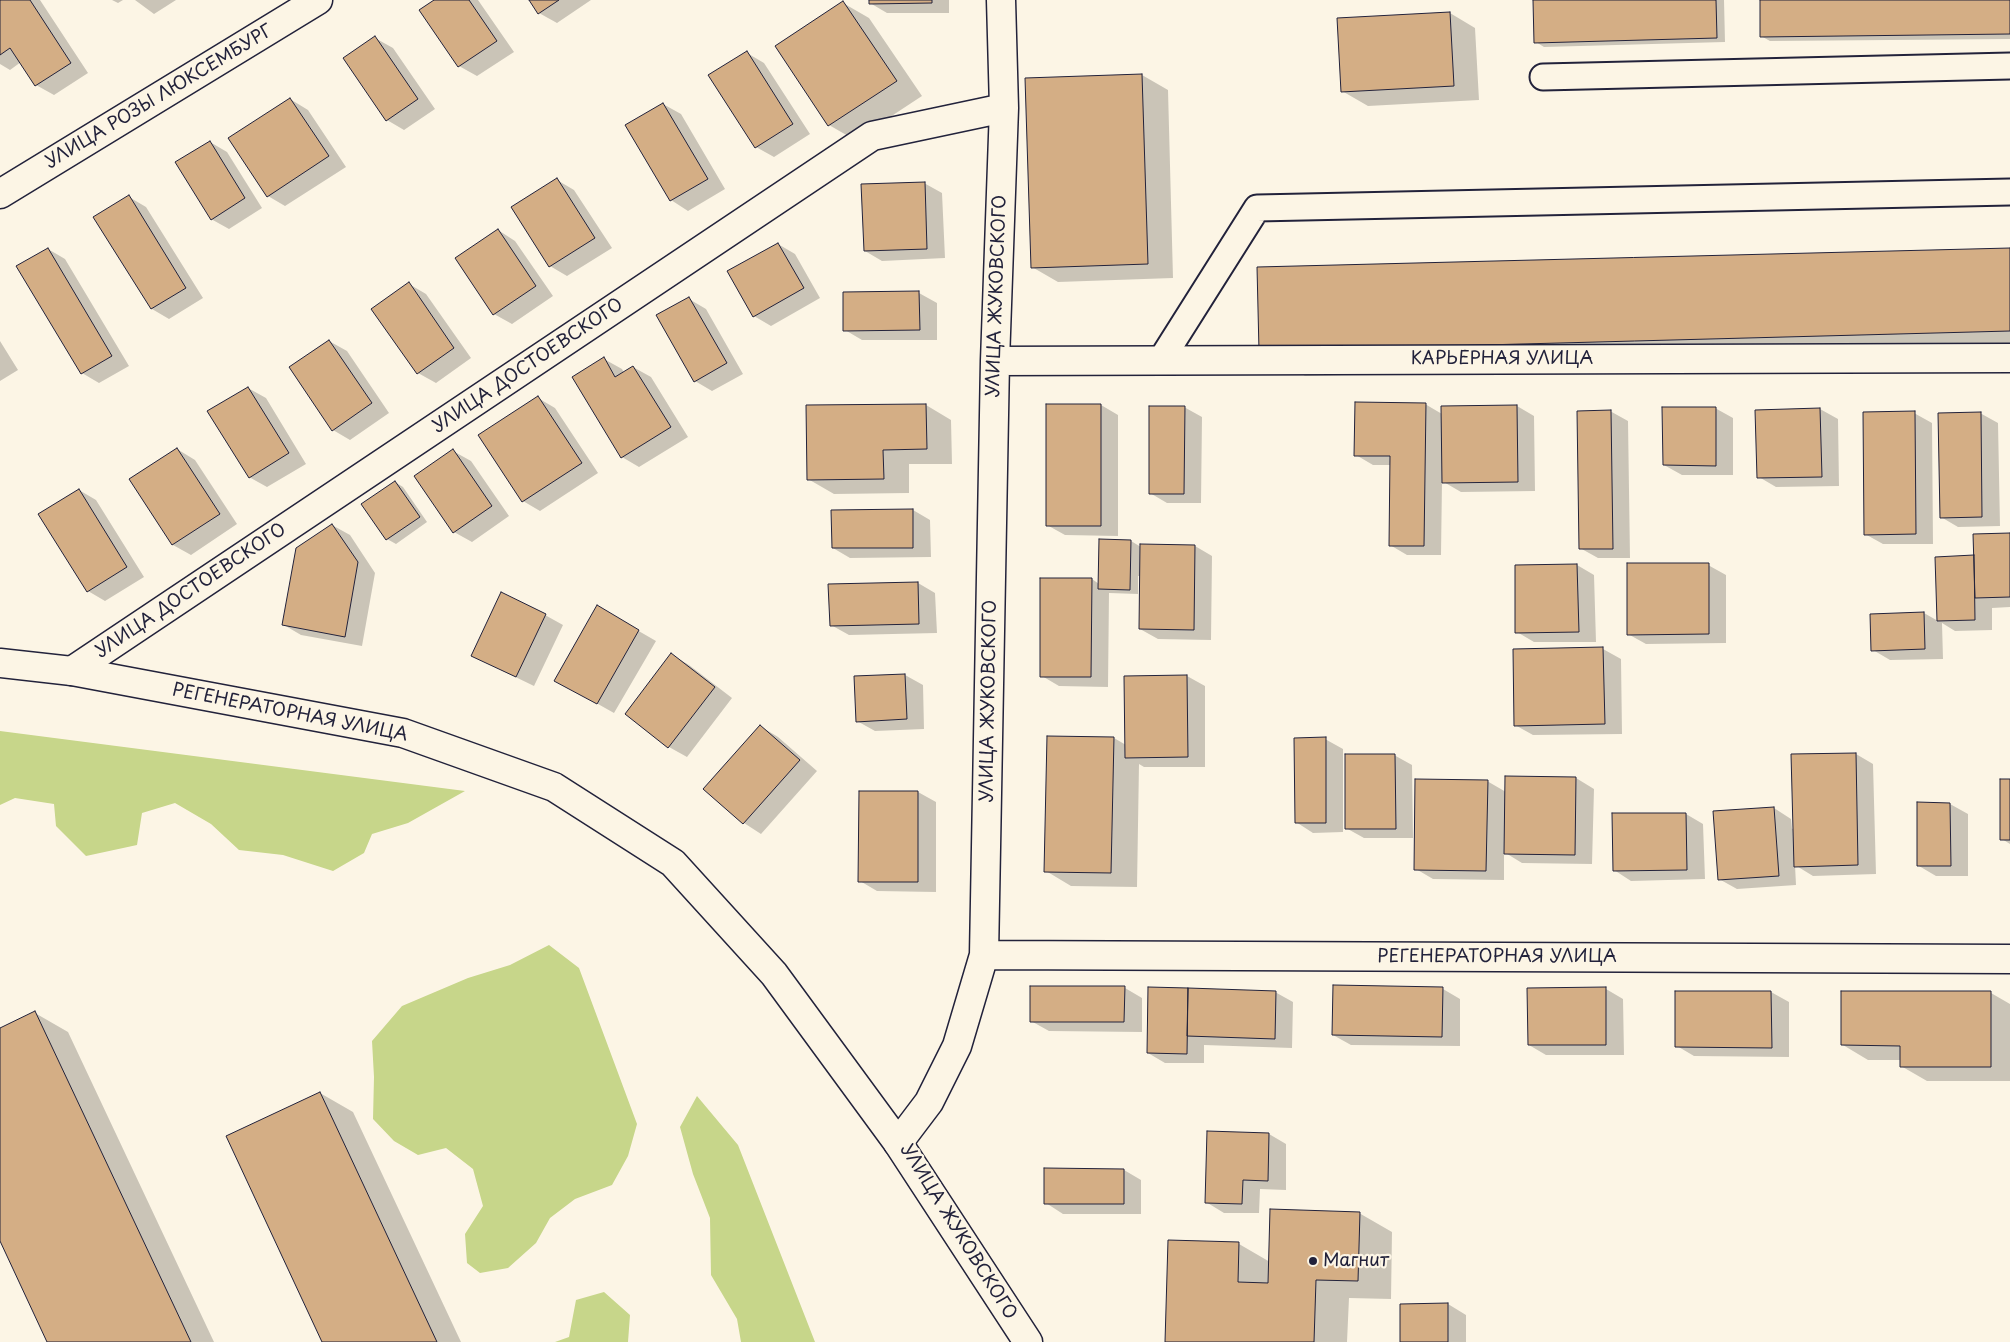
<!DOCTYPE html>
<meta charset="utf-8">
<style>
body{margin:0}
canvas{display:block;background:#fcf5e5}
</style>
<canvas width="2010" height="1342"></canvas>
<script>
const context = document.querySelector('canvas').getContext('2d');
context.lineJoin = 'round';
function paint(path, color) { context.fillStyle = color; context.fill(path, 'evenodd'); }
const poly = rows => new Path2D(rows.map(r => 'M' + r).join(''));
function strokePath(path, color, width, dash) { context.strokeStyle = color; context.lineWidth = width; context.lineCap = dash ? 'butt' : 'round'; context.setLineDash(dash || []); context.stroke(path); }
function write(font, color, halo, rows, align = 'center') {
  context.font = font + ' "Playpen Sans",sans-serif'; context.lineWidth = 4.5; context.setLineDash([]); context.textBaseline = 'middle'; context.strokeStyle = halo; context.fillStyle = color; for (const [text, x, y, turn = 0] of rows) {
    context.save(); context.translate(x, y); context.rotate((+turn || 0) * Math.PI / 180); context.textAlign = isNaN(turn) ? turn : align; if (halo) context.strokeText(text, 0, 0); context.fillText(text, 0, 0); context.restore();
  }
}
paint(poly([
 [0,731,465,791,408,823,372,834,364,853,333,871,283,855,239,850,211,824,175,803,142,813,137,845,86,856,56,826,54,804,15,798,0,805],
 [549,945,579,968,637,1124,628,1156,612,1185,575,1199,550,1218,536,1243,508,1268,480,1273,467,1263,465,1234,483,1206,473,1169,446,1148,418,1155,394,1141,373,1119,374,1077,372,1041,402,1006,468,978,510,965],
 [697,1096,738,1145,815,1342,741,1342,737,1319,711,1275,710,1218,693,1174,680,1127],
 [604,1292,630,1315,628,1342,555,1342,569,1337,576,1300]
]), '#c7d68a');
paint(poly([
 [0,0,40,0,88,73,54,95,36,85,21,62,10,70,0,64],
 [112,0,123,0,118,3],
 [135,0,176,0,154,14],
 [436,0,478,0,514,52,477,76,459,66],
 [531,0,591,0,557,23,539,13],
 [870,0,949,0,949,13,887,13,870,3],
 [1535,0,1724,0,1725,42,1544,47,1536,42],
 [1761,0,2010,0,2010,39,1770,41,1761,36],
 [843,3,869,18,922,96,855,140,829,125,776,47],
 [1450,13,1475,28,1479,100,1368,106,1342,91],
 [375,38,393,48,435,109,404,130,387,120],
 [747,53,764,63,810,134,774,157,756,147],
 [1142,75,1168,90,1173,278,1058,282,1032,267],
 [290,99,308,110,346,167,285,206,268,196],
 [663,104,681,114,725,189,688,211,671,200],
 [210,142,227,152,262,208,229,229,211,219],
 [557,180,574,190,612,248,567,276,550,266],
 [924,183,942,193,945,258,882,261,865,251],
 [129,197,146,207,203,298,169,319,152,309],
 [498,230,515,241,553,296,512,324,494,314],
 [778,244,795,254,820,298,771,326,754,316],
 [48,249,65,259,129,366,99,383,82,373],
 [2010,249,2010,358,1305,376,1260,350],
 [409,284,426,294,471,358,436,383,418,373],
 [919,293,937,303,937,340,862,340,845,330],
 [689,299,706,309,743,374,712,391,695,381],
 [0,341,18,370,0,381],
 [329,341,347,351,389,413,350,440,333,430],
 [604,359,622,369,624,373,633,367,651,377,688,437,639,467,622,457],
 [248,388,266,398,306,464,267,487,249,477],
 [538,398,555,408,598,473,540,511,523,501],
 [1425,404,1442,414,1517,406,1534,416,1535,491,1461,492,1442,481,1441,555,1407,555,1390,545,1391,465,1373,465,1356,455],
 [926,405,951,420,952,464,909,464,909,493,834,494,808,479],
 [1101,405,1118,415,1118,536,1065,535,1047,525],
 [1184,407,1202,417,1201,503,1167,503,1150,493],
 [1715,408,1733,418,1733,475,1682,475,1664,465],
 [1820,409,1838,419,1839,486,1776,487,1759,477,1756,411],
 [1610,411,1628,421,1630,558,1598,558,1580,548],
 [1914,413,1932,423,1933,544,1883,544,1865,534],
 [1980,413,1998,423,2000,526,1958,527,1941,517],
 [177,449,195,460,237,524,191,555,173,545,131,480],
 [453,451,471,461,509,516,472,542,454,532,415,477],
 [395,482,403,487,427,522,396,544,387,539],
 [79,490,96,500,144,577,105,601,88,591],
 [913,510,930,520,931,557,850,558,833,548],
 [332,525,350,535,375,573,362,646,301,635,284,625],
 [2010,534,2010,607,1992,608,1992,630,1955,631,1942,623,1943,659,1890,660,1873,650,1924,613,1938,621,1937,558,1975,557],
 [1131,541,1141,547,1195,546,1212,556,1211,640,1158,639,1140,629,1141,576,1138,576,1138,594,1109,593,1108,687,1059,686,1042,676,1092,579,1099,584],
 [1577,565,1594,575,1596,642,1534,642,1517,632],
 [1708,565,1726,575,1726,643,1646,644,1628,634],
 [918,583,935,593,937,633,849,635,831,625],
 [597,607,656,641,614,713,573,690],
 [545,615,563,625,534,686,472,656],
 [1603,649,1621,659,1622,734,1533,735,1515,725],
 [672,655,689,665,732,698,687,757,669,747,626,713],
 [905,675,923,685,924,729,875,731,857,721,856,677],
 [1187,676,1205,686,1205,767,1144,767,1139,764,1137,887,1071,886,1046,871,1114,738,1126,745],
 [760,726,778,737,817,771,761,834,744,823,705,789],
 [1325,739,1343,749,1343,832,1313,833,1296,822],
 [1856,754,1873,764,1876,874,1813,876,1795,865,1796,885,1737,889,1719,879,1774,808,1791,819,1792,829,1794,828],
 [1394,755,1412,765,1413,838,1364,838,1346,828],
 [1507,777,1576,778,1594,789,1592,864,1522,863,1504,852,1504,880,1433,879,1416,869,1487,781,1506,792],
 [2010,780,2010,844,2002,839],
 [860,792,918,792,936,802,936,892,877,891,860,881],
 [1919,803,1950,804,1968,814,1968,876,1936,876,1919,866],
 [1686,814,1703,824,1705,879,1631,881,1614,870],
 [1125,988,1142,998,1142,1032,1049,1031,1031,1021],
 [1443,989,1460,999,1460,1046,1351,1045,1333,1035],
 [1606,989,1623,999,1624,1055,1546,1055,1529,1045],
 [1275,992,1293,1002,1292,1048,1204,1045,1204,1063,1165,1063,1148,1053],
 [1677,992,1771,992,1789,1002,1789,1057,1694,1056,1677,1046],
 [1991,993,2010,1004,2010,1081,1927,1081,1901,1066,1901,1060,1868,1060,1843,1045],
 [35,1013,68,1032,214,1342,49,1342,0,1238,0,1029],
 [320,1093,353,1112,461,1342,323,1342],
 [1269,1134,1286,1144,1286,1190,1260,1189,1259,1213,1224,1213,1206,1202],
 [1124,1170,1141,1180,1141,1214,1063,1214,1046,1203],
 [1359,1213,1392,1232,1391,1299,1349,1298,1347,1342,1166,1342,1239,1244,1270,1262],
 [1448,1304,1466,1315,1466,1342,1401,1342,1401,1305]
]), '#0003');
const building = poly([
 [0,0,30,0,71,63,35,86,10,48,0,55,0,0],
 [434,0,469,0,497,41,458,67,419,10,434,0],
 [529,0,559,0,538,14,529,0],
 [869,0,932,0,932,3,869,4,869,0],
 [1533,0,1716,0,1717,38,1534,43,1533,0],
 [1760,0,2010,0,2010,34,1760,37,1760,0],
 [843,1,897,81,828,126,775,46,843,1],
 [1450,12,1454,86,1341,92,1337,18,1450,12],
 [375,36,418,99,386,121,343,58,375,36],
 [747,51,793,124,755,148,708,75,747,51],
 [1142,74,1148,264,1031,268,1025,78,1142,74],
 [290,98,329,156,267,197,228,138,290,98],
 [663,103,708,179,670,201,625,125,663,103],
 [210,141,245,198,211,220,175,162,210,141],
 [557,178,595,238,549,267,511,207,557,178],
 [925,182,927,249,864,251,861,184,925,182],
 [129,195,186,288,151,309,93,217,129,195],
 [498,229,536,286,493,315,455,258,498,229],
 [778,243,804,288,753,317,727,271,778,243],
 [48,248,112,356,81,374,16,266,48,248],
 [2010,248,2010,331,1259,351,1257,267,2010,248],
 [409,282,454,348,417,374,371,309,409,282],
 [919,291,920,330,843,331,843,292,919,291],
 [689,297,727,363,694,382,656,315,689,297],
 [329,340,372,403,332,431,289,367,329,340],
 [604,357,615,377,633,366,671,427,621,458,572,377,604,357],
 [248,387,289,453,249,478,207,411,248,387],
 [538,396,582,463,522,502,478,435,538,396],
 [1355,402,1426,403,1424,546,1389,546,1390,456,1354,456,1355,402],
 [926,404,927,449,883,450,884,479,807,480,806,405,926,404],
 [1046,404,1101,404,1101,526,1046,526,1046,404],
 [1517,405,1518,482,1442,483,1441,406,1517,405],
 [1149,406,1185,406,1184,494,1149,494,1149,406],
 [1662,407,1716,407,1716,466,1663,465,1662,407],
 [1820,408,1822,477,1757,478,1755,410,1820,408],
 [1611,410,1613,549,1579,549,1577,411,1611,410],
 [1915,411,1916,534,1864,535,1863,412,1915,411],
 [1981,412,1982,517,1940,518,1938,413,1981,412],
 [177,448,220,514,172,545,129,479,177,448],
 [453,449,492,506,453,533,414,476,453,449],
 [395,481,420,517,386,540,361,504,395,481],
 [79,489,127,567,87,592,38,514,79,489],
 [913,509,913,548,832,548,831,510,913,509],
 [332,524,358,562,345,637,282,625,296,548,332,524],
 [2010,533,2010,597,1975,598,1973,534,2010,533],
 [1099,539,1131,540,1130,590,1098,589,1099,539],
 [1140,544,1195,545,1194,630,1139,629,1140,544],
 [1974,555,1975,620,1937,621,1935,557,1974,555],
 [1627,563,1709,563,1709,634,1627,635,1627,563],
 [1577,564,1579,632,1515,633,1515,565,1577,564],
 [1040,578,1092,578,1091,677,1040,677,1040,578],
 [918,582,919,624,830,626,828,584,918,582],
 [501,592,546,614,516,677,471,656,501,592],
 [597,605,639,630,597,704,554,681,597,605],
 [1924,612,1925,649,1871,651,1870,614,1924,612],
 [1603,647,1605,724,1514,726,1513,649,1603,647],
 [671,653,715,687,668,748,625,714,671,653],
 [905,674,907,719,856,722,854,676,905,674],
 [1187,675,1188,757,1125,758,1124,676,1187,675],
 [760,725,800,760,743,824,703,789,760,725],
 [1047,736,1114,737,1111,873,1044,872,1047,736],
 [1326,737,1326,823,1295,823,1294,738,1326,737],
 [1856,753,1858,865,1794,867,1791,754,1856,753],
 [1345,754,1395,754,1396,829,1345,829,1345,754],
 [1505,776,1576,777,1575,855,1504,854,1505,776],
 [1415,779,1488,780,1486,871,1414,870,1415,779],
 [2000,779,2010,779,2010,840,2000,840,2000,779],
 [859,791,918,791,918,882,858,882,859,791],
 [1917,802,1950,803,1951,866,1917,866,1917,802],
 [1774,807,1779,876,1718,880,1713,811,1774,807],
 [1612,813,1686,813,1687,870,1613,871,1612,813],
 [1333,985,1443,987,1442,1037,1332,1035,1333,985],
 [1030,986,1125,986,1124,1022,1030,1022,1030,986],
 [1148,987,1188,988,1187,1054,1147,1053,1148,987],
 [1606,987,1606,1045,1528,1045,1527,988,1606,987],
 [1188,988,1276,991,1275,1039,1187,1036,1188,988],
 [1675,991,1771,991,1772,1048,1675,1047,1675,991],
 [1841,991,1991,991,1991,1067,1900,1067,1900,1046,1841,1045,1841,991],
 [35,1011,191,1342,47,1342,0,1241,0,1028,35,1011],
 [320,1092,437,1342,322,1342,226,1136,320,1092],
 [1207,1131,1269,1133,1268,1181,1243,1180,1242,1204,1205,1203,1207,1131],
 [1044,1168,1124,1169,1124,1204,1044,1204,1044,1168],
 [1270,1209,1360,1212,1358,1281,1316,1280,1314,1342,1165,1342,1168,1240,1239,1242,1238,1282,1268,1283,1270,1209],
 [1448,1303,1448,1342,1400,1342,1400,1304,1448,1303]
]);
paint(building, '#d4ae85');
strokePath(building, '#22223b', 1);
const service = poly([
 [1543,77,2010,66],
 [1161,360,1257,208,2010,192]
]);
const minor = poly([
 [995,361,2010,358],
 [72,671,872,136,1004,108],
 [984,955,2010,959],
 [898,1143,929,1102,957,1046,984,955,995,361,1004,108,1001,0]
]);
const tertiary = poly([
 [0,194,318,0],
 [0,663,72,671,403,733,554,787,673,863,774,974,898,1143,1028,1342]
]);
strokePath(service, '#22223b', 29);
strokePath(minor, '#22223b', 31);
strokePath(tertiary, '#22223b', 31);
strokePath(service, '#fcf5e5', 25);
strokePath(minor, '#fcf5e5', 28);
strokePath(tertiary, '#fcf5e5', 28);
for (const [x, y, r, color] of [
 [1313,1261,5,"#22223b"]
]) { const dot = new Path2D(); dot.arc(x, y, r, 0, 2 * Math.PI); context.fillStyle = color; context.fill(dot); strokePath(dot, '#fcf5e5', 2); }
write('18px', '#22223b', '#fcf5e5', [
 ["УЛИЦА РОЗЫ ЛЮКСЕМБУРГ",159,97,-31],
 ["УЛИЦА ЖУКОВСКОГО",997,296,-88],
 ["КАРЬЕРНАЯ УЛИЦА",1502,359],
 ["УЛИЦА ДОСТОЕВСКОГО",528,366,-34],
 ["УЛИЦА ДОСТОЕВСКОГО",191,591,-34],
 ["УЛИЦА ЖУКОВСКОГО",989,701,-89],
 ["РЕГЕНЕРАТОРНАЯ УЛИЦА",290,713,11],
 ["РЕГЕНЕРАТОРНАЯ УЛИЦА",1497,957],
 ["УЛИЦА ЖУКОВСКОГО",958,1232,58]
]);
write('18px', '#22223b', '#fcf5e5', [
 ["Магнит",1323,1261]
], 'left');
</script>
